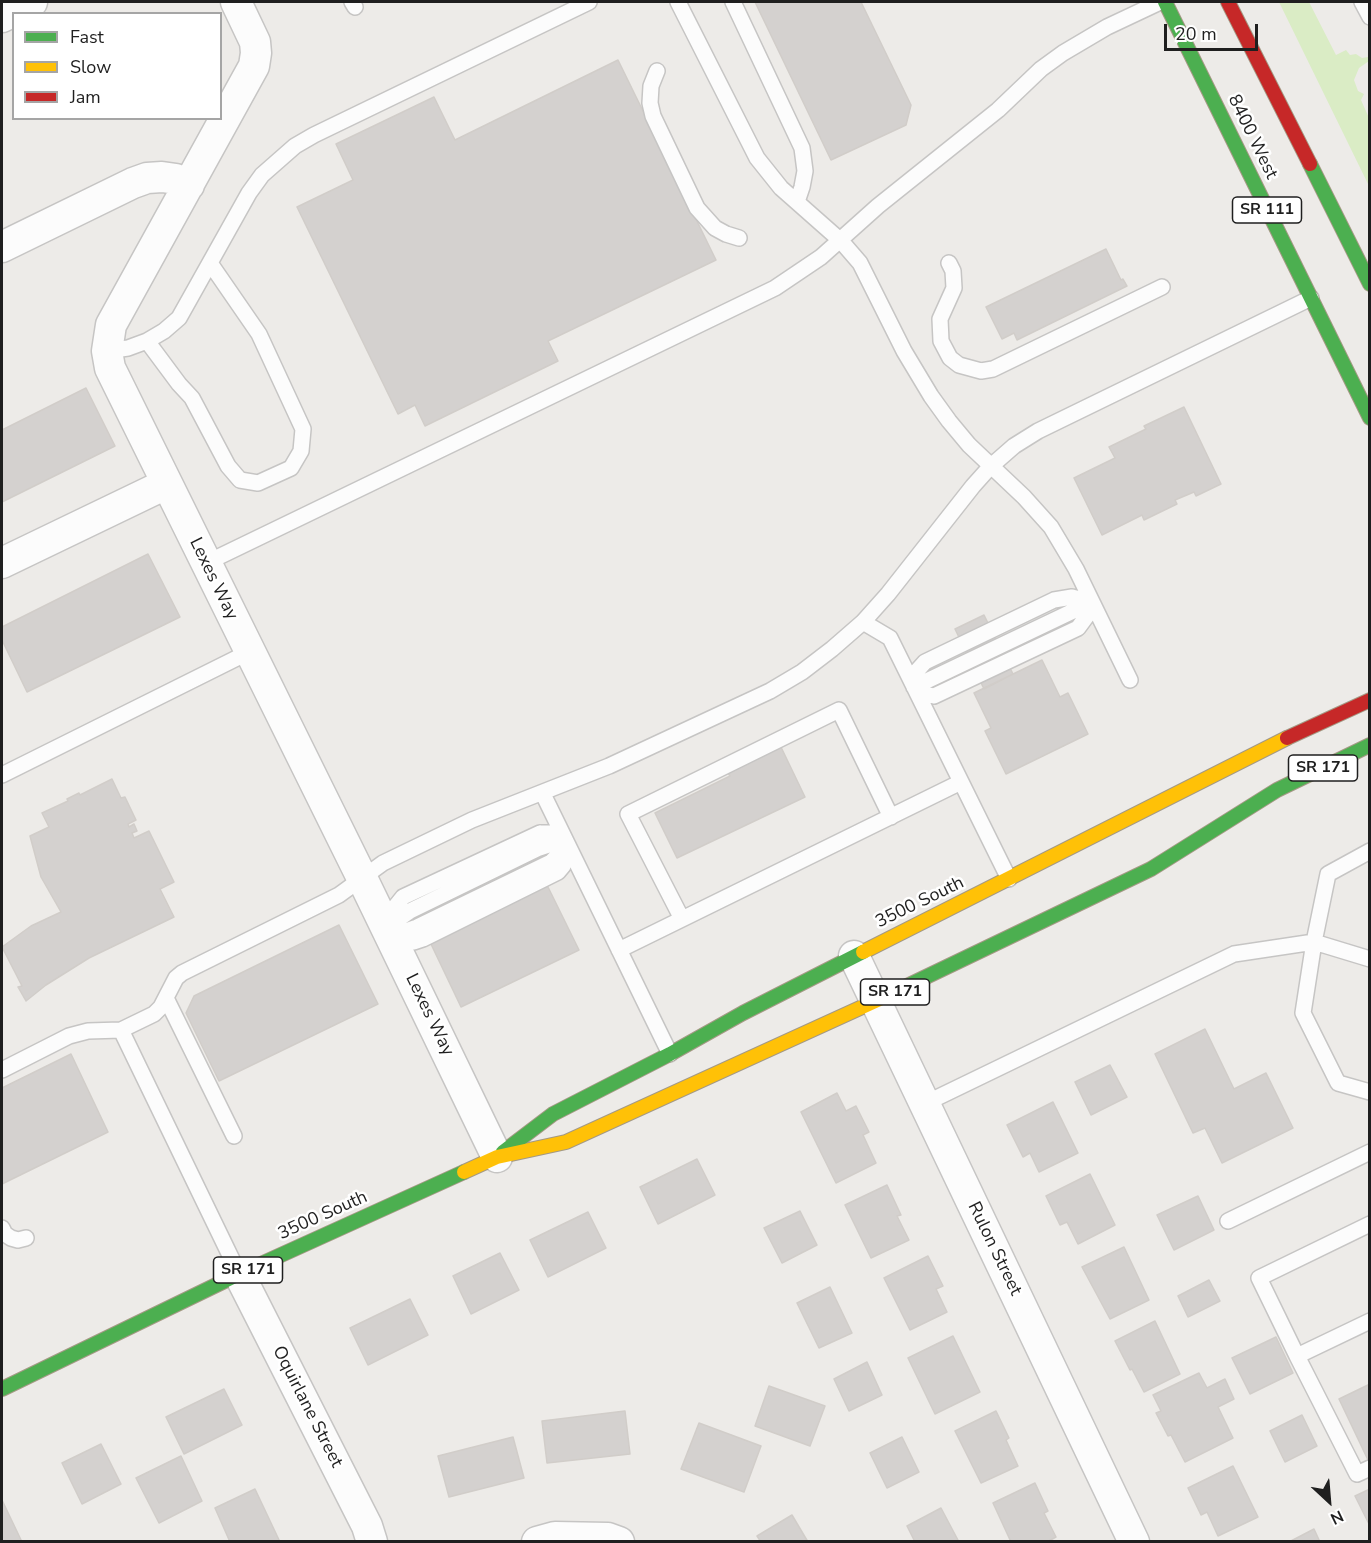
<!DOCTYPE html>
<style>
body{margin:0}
#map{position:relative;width:1371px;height:1543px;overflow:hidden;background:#edebe8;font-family:"Nunito Sans",sans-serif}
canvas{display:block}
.frame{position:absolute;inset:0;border:3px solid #1f1f1f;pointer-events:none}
.legend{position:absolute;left:12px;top:12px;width:210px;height:108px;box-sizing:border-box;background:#fff;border:2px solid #a5a5a5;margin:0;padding:8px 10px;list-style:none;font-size:18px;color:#1f1f1f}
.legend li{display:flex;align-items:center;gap:12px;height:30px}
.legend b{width:30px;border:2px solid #a5a5a5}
.north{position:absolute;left:1299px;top:1471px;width:60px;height:60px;-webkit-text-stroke:4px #fff;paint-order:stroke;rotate:154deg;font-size:16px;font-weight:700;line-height:24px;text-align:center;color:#1f1f1f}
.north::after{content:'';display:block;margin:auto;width:21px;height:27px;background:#1f1f1f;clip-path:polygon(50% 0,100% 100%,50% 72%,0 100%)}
.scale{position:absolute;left:1164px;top:24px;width:94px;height:27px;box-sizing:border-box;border:3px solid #1f1f1f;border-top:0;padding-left:8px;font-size:18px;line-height:21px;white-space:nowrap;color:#1f1f1f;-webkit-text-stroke:4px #fff;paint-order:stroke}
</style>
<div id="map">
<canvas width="1371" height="1543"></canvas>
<div class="frame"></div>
<ul class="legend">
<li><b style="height:8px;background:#4caf50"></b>Fast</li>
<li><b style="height:8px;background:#ffc107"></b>Slow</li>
<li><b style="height:8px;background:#c62828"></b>Jam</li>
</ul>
<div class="north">N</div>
<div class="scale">20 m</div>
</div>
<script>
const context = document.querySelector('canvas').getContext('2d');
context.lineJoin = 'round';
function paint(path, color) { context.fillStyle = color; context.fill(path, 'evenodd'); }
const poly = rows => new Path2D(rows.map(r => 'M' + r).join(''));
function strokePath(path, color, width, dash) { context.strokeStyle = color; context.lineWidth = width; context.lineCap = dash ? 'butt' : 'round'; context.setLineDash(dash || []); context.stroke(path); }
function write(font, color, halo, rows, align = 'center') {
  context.font = font + ' "Nunito Sans",sans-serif'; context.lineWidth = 5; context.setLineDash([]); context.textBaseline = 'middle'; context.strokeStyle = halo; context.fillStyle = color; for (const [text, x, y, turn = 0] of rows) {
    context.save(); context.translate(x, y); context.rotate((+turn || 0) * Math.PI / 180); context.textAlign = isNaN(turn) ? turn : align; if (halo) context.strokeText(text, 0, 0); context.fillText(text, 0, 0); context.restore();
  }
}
paint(poly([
 [1279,2,1309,2,1336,55,1346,50,1350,55,1356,54,1362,58,1368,57,1369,61,1359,68,1354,80,1358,91,1364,94,1361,100,1369,118,1369,186]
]), '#daecc5');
const building = poly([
 [755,2,861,2,911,105,906,125,831,160,755,2],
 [618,60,716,260,548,341,558,361,425,426,415,405,398,414,297,207,353,180,336,144,434,97,455,140,618,60],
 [1106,249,1121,280,1123,279,1127,286,1017,340,1014,333,1002,339,986,307,1106,249],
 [86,388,115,446,2,502,2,430,86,388],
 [1184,407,1221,484,1196,496,1194,492,1175,500,1177,504,1144,520,1142,515,1102,535,1074,478,1115,458,1109,447,1146,429,1144,426,1184,407],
 [148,554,180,617,27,692,2,640,2,627,148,554],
 [984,615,1013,674,984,689,955,629,984,615],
 [1042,660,1060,697,1068,693,1088,734,1006,774,985,731,991,728,974,693,1042,660],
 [780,745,805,797,677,858,655,813,730,776,727,771,780,745],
 [112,779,121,798,125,797,136,820,128,824,129,827,134,824,137,831,132,833,134,838,149,831,174,882,160,889,174,917,89,958,46,985,26,1001,18,987,22,986,2,947,31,926,61,912,41,877,30,836,49,827,42,813,68,801,67,799,79,793,80,795,112,779],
 [547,885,579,950,461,1007,430,942,547,885],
 [339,925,378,1004,219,1081,186,1013,194,996,339,925],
 [1205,1029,1234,1089,1266,1073,1293,1128,1222,1163,1205,1128,1193,1133,1155,1054,1205,1029],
 [71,1054,108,1132,2,1184,2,1088,71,1054],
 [1110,1065,1127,1097,1091,1115,1075,1082,1110,1065],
 [837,1093,846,1111,856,1106,869,1132,863,1135,876,1163,836,1183,801,1112,837,1093],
 [1053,1102,1078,1153,1039,1172,1030,1153,1023,1157,1007,1125,1053,1102],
 [697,1159,715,1195,658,1224,640,1187,697,1159],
 [1090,1174,1115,1225,1078,1244,1067,1222,1060,1225,1046,1196,1090,1174],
 [887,1185,901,1215,897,1216,909,1240,871,1258,845,1205,887,1185],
 [1198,1196,1214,1230,1174,1250,1157,1215,1198,1196],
 [800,1211,817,1245,782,1263,764,1228,800,1211],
 [588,1212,606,1248,548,1277,530,1240,588,1212],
 [1124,1247,1149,1300,1110,1319,1082,1267,1124,1247],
 [500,1253,519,1290,471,1314,453,1276,500,1253],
 [928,1256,943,1286,936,1289,947,1312,910,1330,884,1278,928,1256],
 [1209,1280,1220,1301,1188,1317,1178,1296,1209,1280],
 [830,1287,852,1333,819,1348,797,1303,830,1287],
 [410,1299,428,1335,368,1365,350,1328,410,1299],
 [1155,1321,1180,1374,1144,1392,1132,1369,1130,1370,1115,1341,1155,1321],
 [953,1336,980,1392,935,1414,908,1358,953,1336],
 [1276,1337,1293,1373,1250,1394,1232,1358,1276,1337],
 [867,1362,882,1395,849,1411,834,1379,867,1362],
 [1199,1373,1207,1388,1225,1379,1234,1399,1218,1407,1233,1438,1185,1462,1171,1435,1168,1436,1156,1413,1161,1411,1153,1395,1199,1373],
 [1370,1384,1370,1459,1368,1460,1339,1399,1370,1384],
 [769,1386,825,1406,810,1446,755,1426,769,1386],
 [224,1389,242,1425,184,1454,166,1417,224,1389],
 [625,1411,630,1454,547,1463,542,1421,625,1411],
 [996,1411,1009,1438,1006,1440,1018,1466,981,1483,955,1431,996,1411],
 [1302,1415,1317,1446,1285,1462,1270,1431,1302,1415],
 [699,1423,761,1446,744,1492,681,1469,699,1423],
 [513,1437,524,1478,449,1497,438,1456,513,1437],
 [902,1437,919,1472,887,1488,870,1453,902,1437],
 [101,1444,121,1484,82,1504,62,1463,101,1444],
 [181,1456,202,1501,159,1523,136,1478,181,1456],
 [1233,1466,1258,1517,1218,1536,1207,1512,1201,1515,1188,1488,1233,1466],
 [1035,1483,1048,1511,1044,1513,1056,1537,1047,1542,1011,1542,993,1503,1035,1483],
 [255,1489,280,1542,230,1542,215,1508,255,1489],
 [1370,1489,1370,1526,1355,1496,1370,1489],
 [2,1500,22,1542,2,1542,2,1500],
 [941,1508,959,1542,915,1542,907,1526,941,1508],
 [792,1515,808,1542,761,1542,757,1536,792,1515],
 [1314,1529,1320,1542,1289,1542,1314,1529]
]);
paint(building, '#d4d1cf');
strokePath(building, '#d1cdc9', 1.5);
const lane = poly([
 [352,2,355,7],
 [678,2,757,158,781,188,841,241,860,263,904,351,931,396,949,421,969,445,1024,497,1051,527,1076,569,1130,680],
 [733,2,802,148,805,171,802,187,797,202],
 [1362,2,1370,17],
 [657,71,651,86,650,103,653,116,697,208,715,228,726,234,739,238],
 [949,263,953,271,954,288,940,319,941,341,950,358,959,365,981,371,993,369,1162,287],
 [147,341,179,384,192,398,228,466,240,480,258,483,291,468,301,451,303,429,259,334,210,263],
 [107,351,128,348,147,341,164,331,179,318,249,193,262,175,295,146,314,135,589,2],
 [206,563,775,288,821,257,878,206,998,110,1041,69,1063,53,1107,27,1160,2],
 [1072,597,1092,602,1089,613,1078,628,934,696,920,693,914,687,916,672,925,662,1054,600,1072,597],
 [863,622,890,638,1009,879],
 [914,687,1092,602],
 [2,775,249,652],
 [543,794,670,1054],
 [540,833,550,833,560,837,568,845,567,855,563,866,558,872,423,939,414,942,404,941,396,938,389,932,388,922,391,912,403,897,540,833],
 [682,919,628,814,839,710,891,817],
 [389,932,397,920,410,911,537,849,552,844,568,845],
 [389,932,403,932,417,927,551,862,568,845],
 [619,950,961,782],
 [1370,959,1314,942,1303,1013,1338,1083,1370,1092],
 [166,998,234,1136],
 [121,1030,239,1274],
 [2,1070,69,1036,88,1031,121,1030,154,1014,161,1007,176,978,182,973,339,895,383,863,472,820,609,766,770,691,802,672,832,649,863,622,888,594,973,486,990,467,1014,446,1038,431,1311,298],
 [924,1104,1234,954,1314,942,1328,874,1370,851],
 [1228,1221,1370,1152],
 [2,1228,5,1234,11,1238,18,1240,26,1238],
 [1370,1321,1297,1356,1357,1474,1370,1468],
 [1297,1356,1259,1278,1370,1224]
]);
const street = poly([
 [236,2,255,42,256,53,254,66,111,325,107,351,110,368,362,878,497,1157],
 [2,17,32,2],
 [2,247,133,183,147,178,162,177,176,179,189,185],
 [2,563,166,484],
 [854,956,1134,1542],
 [239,1274,367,1526,372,1542],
 [537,1542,555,1537,608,1538,619,1542]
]);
const fast = poly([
 [1165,2,1370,418],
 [1310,164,1370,284],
 [882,998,1151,869,1277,790,1370,745],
 [503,1152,553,1114,670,1054,743,1013,863,952],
 [2,1389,239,1274,464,1172]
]);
const slow = poly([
 [863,952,1287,738],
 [464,1172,497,1157,566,1142,882,998]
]);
const jam = poly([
 [1228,2,1310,164],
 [1287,738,1370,700]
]);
strokePath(lane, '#c6c5c4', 18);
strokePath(street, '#c6c5c4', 33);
strokePath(fast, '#a49984', 16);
strokePath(slow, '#a49984', 16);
strokePath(jam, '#a49984', 16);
strokePath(lane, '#fcfcfc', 15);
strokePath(street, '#fcfcfc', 30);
strokePath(fast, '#4caf50', 14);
strokePath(slow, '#ffc107', 14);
strokePath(jam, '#c62828', 14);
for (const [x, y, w] of [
 [1267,210,69],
 [1323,768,69],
 [895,992,69],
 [248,1270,69]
]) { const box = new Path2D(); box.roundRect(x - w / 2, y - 13, w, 26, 4.5); context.fillStyle = '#fff'; context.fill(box); strokePath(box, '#1f1f1f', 1.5); }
write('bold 16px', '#1f1f1f', null, [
 ["SR 111",1267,210],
 ["SR 171",1323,768],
 ["SR 171",895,992],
 ["SR 171",248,1270]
]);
write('18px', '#1f1f1f', '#fff', [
 ["8400 West",1252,137,64],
 ["Lexes Way",213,579,64],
 ["3500 South",920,903,-26],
 ["Lexes Way",429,1015,64],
 ["3500 South",323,1216,-24],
 ["Rulon Street",994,1249,64],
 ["Oquirlane Street",307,1407,63]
]);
</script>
